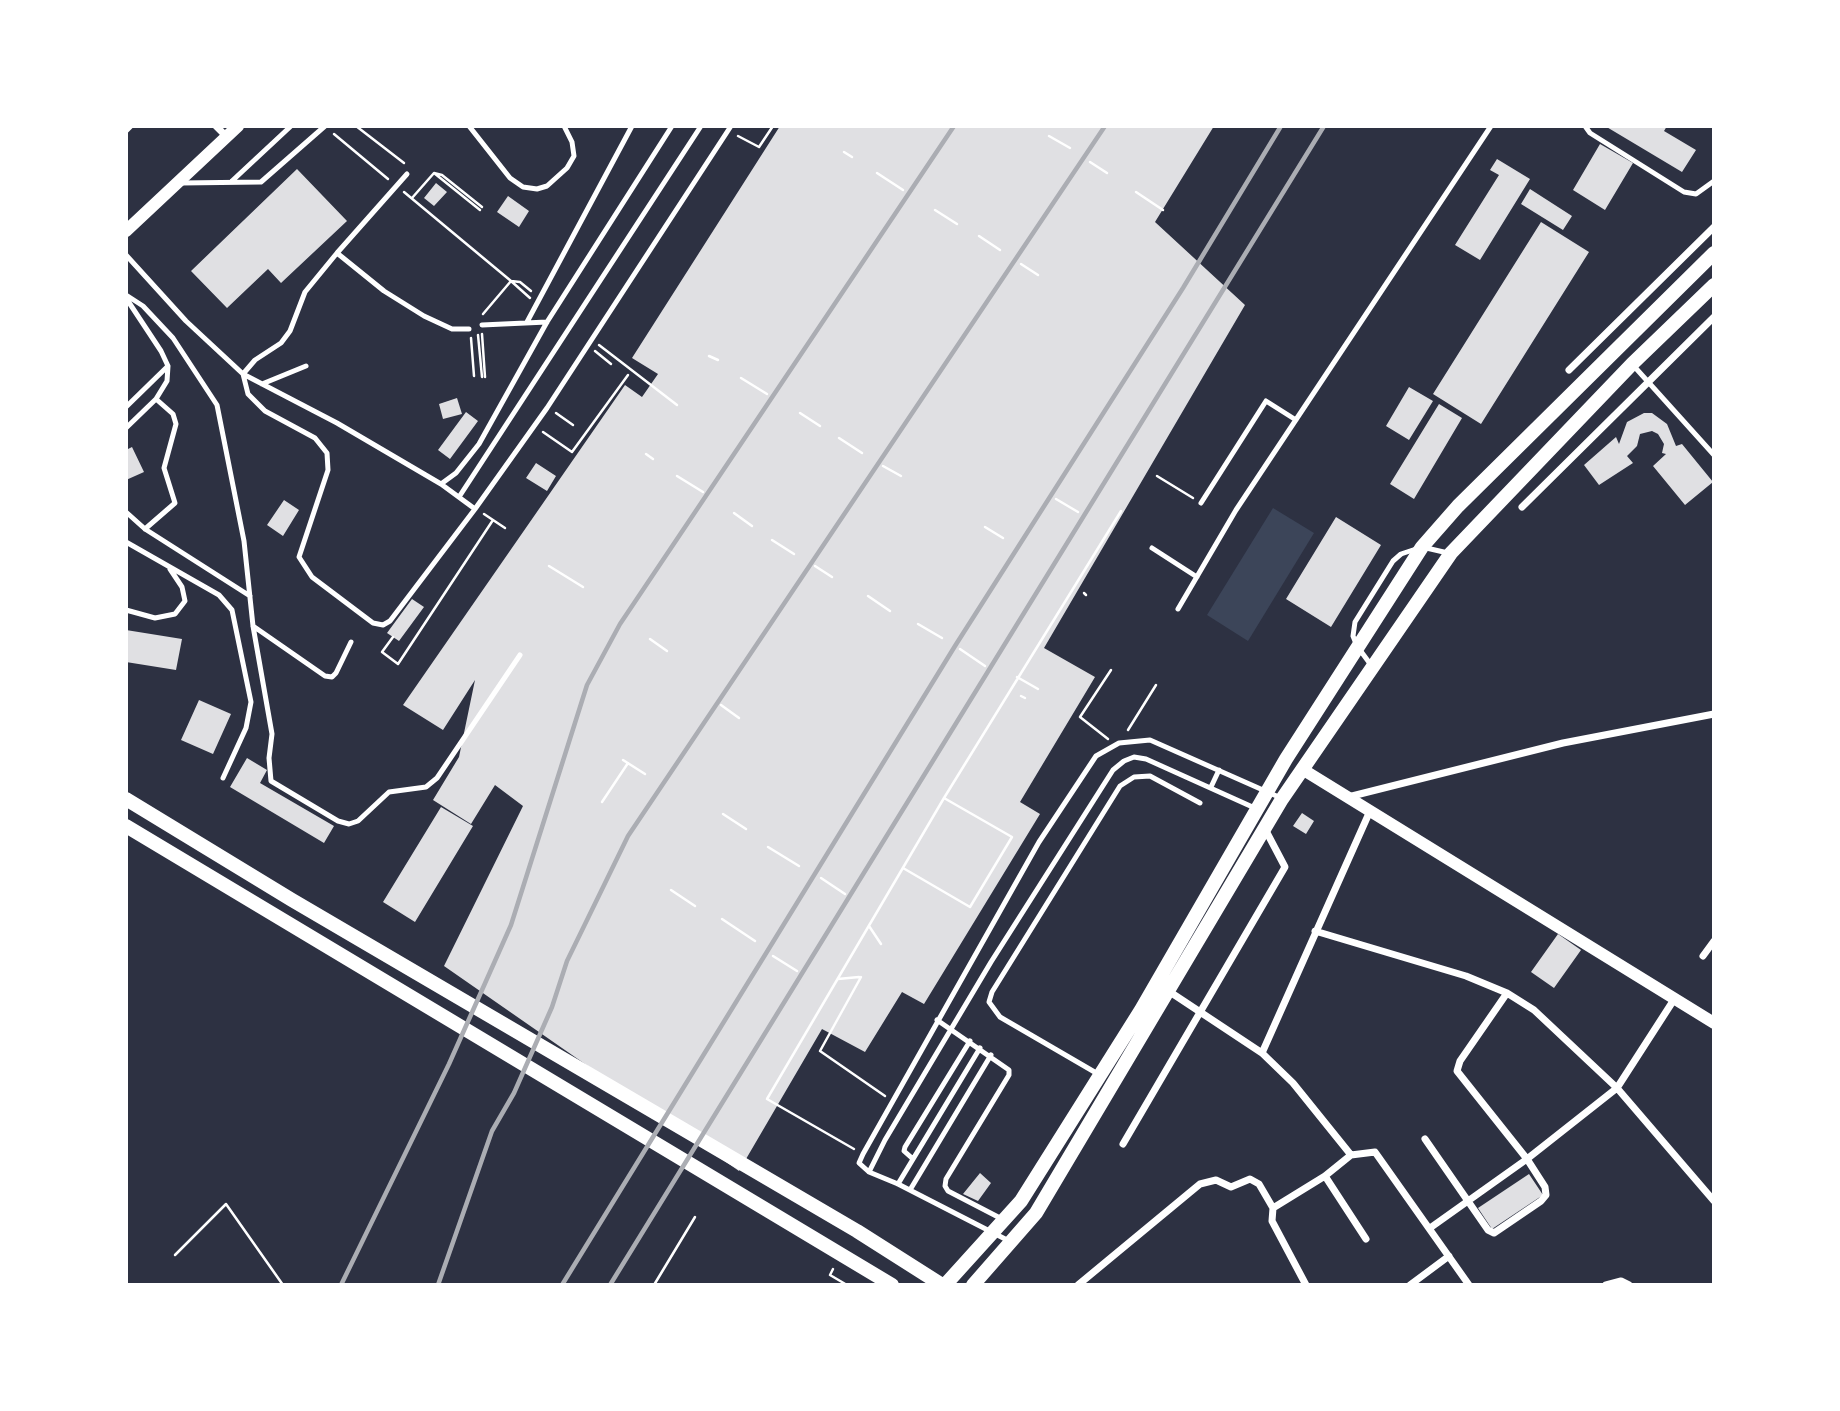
<!DOCTYPE html>
<style>
body{margin:0}
#map{position:relative;width:1840px;height:1411px;overflow:hidden;background:#2d3142;font-family:Inter,sans-serif}
canvas{display:block}
.frame{position:absolute;inset:0;border:128px solid #fff;pointer-events:none}
</style>
<div id="map">
<canvas width="1840" height="1411"></canvas>
<div class="frame"></div>
</div>
<script>
const context = document.querySelector('canvas').getContext('2d');
context.lineJoin = 'round';
function paint(path, color) { context.fillStyle = color; context.fill(path, 'evenodd'); }
const poly = rows => new Path2D(rows.map(r => 'M' + r).join(''));
function strokePath(path, color, width, dash) { context.strokeStyle = color; context.lineWidth = width; context.lineCap = dash ? 'butt' : 'round'; context.setLineDash(dash || []); context.stroke(path); }
paint(poly([
 [1273,508,1314,533,1248,641,1207,615]
]), '#3c4559');
paint(poly([
 [780,126,1214,126,1155,222,1245,305,1044,648,1095,677,1020,802,1040,814,924,1004,902,992,865,1052,822,1029,739,1171,444,966,523,806,495,785,471,824,433,800,459,757,475,680,443,730,403,705,625,385,642,397,658,374,632,358],
 [1605,126,1667,126,1664,131,1696,150,1682,172],
 [1600,144,1633,163,1605,210,1573,190],
 [1497,159,1530,179,1480,260,1455,245,1499,175,1490,170],
 [297,169,347,221,281,283,268,269,227,308,191,271],
 [436,183,447,192,434,206,424,198],
 [1530,189,1572,216,1563,230,1521,204],
 [508,196,529,211,519,227,497,212],
 [1541,222,1589,252,1481,424,1433,394],
 [1409,387,1433,401,1409,440,1386,426],
 [457,398,462,414,443,419,439,404],
 [1439,404,1462,418,1414,499,1390,484],
 [466,412,478,421,450,459,438,450],
 [1644,413,1652,413,1667,424,1676,446,1682,444,1713,482,1685,505,1653,466,1666,454,1662,453,1664,444,1658,434,1652,431,1640,434,1637,446,1627,456,1633,463,1599,485,1584,465,1616,437,1619,444,1627,422],
 [132,447,144,472,126,480,126,450],
 [536,463,556,476,547,491,526,478],
 [284,500,299,510,283,536,267,525],
 [1336,517,1381,545,1331,627,1286,599],
 [412,599,424,607,399,641,387,633],
 [126,630,182,639,176,670,126,662],
 [199,700,231,714,213,754,181,740],
 [247,758,267,770,260,783,334,826,324,843,230,787],
 [441,807,473,826,415,922,383,902],
 [1302,813,1314,821,1306,834,1293,826],
 [1558,934,1581,950,1554,988,1531,972],
 [980,1173,991,1183,978,1201,963,1194],
 [1529,1174,1543,1195,1492,1229,1478,1208]
]), '#e0e0e3');
strokePath(poly([
 [356,126,404,163],
 [334,134,388,179],
 [738,136,759,147,773,126],
 [1049,136,1070,148],
 [844,152,852,157],
 [1090,162,1107,173],
 [877,173,903,190],
 [404,192,511,281,483,314],
 [1136,192,1163,210],
 [412,198,434,173],
 [480,210,434,173,442,175,482,207],
 [935,210,957,224],
 [979,236,1000,250],
 [1021,264,1038,275],
 [530,298,511,281,520,282,531,291],
 [482,334,485,377],
 [478,335,482,377],
 [471,338,474,376],
 [599,345,677,405],
 [595,351,611,364],
 [709,356,718,360],
 [741,378,767,394],
 [556,413,573,425],
 [800,413,820,426],
 [543,432,572,452,628,375],
 [839,438,862,453],
 [646,454,653,459],
 [883,466,901,476],
 [677,476,703,492],
 [1157,476,1193,498],
 [1056,499,1078,512],
 [734,513,752,526],
 [484,514,505,528],
 [985,527,1003,538],
 [772,540,794,554],
 [549,566,583,587],
 [815,566,832,577],
 [1084,593,1086,595],
 [868,596,890,611],
 [918,624,942,638],
 [393,637,382,652,398,664,493,520],
 [650,639,667,651],
 [960,649,985,666],
 [1017,677,1038,689],
 [1021,696,1025,698],
 [721,705,739,718],
 [1128,730,1156,685],
 [1108,739,1080,717,1111,670],
 [623,760,645,774],
 [602,802,628,763],
 [723,814,746,829],
 [768,847,799,866],
 [903,868,970,907,1012,837,944,798],
 [821,878,845,894],
 [671,890,695,906],
 [722,919,755,941],
 [869,926,881,944],
 [773,956,797,971],
 [861,977,820,1051,885,1096],
 [838,979,859,977],
 [854,1149,767,1099,944,798,1121,511],
 [175,1255,226,1204,283,1285],
 [833,1269,830,1275,847,1285],
 [654,1285,695,1217]
]), '#fff', 2.5);
strokePath(poly([
 [469,126,510,178,523,187,537,189,547,186,567,168,574,156,572,142,564,126],
 [1585,126,1590,133,1684,192,1696,194,1714,181],
 [126,131,131,126],
 [232,181,291,126],
 [181,183,261,182,325,126],
 [337,253,407,174],
 [126,255,186,321,243,374,337,423,441,484,475,509,547,408,731,126],
 [126,295,143,306,173,338,217,405,244,541,253,626,272,734,269,758,271,781,338,821,349,824,358,821,389,792,426,787,437,778,520,655],
 [126,298,161,351,168,366,167,381,156,399,126,428],
 [527,322,632,126],
 [482,325,547,322],
 [469,329,452,329,424,316,384,291,337,253,305,292,290,331,281,343,255,360,243,374,248,394,265,411,315,438,327,453,328,470,299,557,312,577,373,623,383,625,390,621,475,509],
 [1632,364,1714,455],
 [262,384,306,366],
 [126,407,168,366],
 [441,484,456,473,479,444,547,322,672,126],
 [459,497,701,126],
 [1201,503,1266,401,1296,420],
 [126,512,145,529,250,596],
 [145,529,175,503,164,468,176,424,173,414,156,399],
 [126,542,219,595,232,610,251,702,246,728,223,778],
 [1152,548,1197,577],
 [1178,609,1236,510,1491,126],
 [126,610,155,618,175,614,185,601,182,587,170,569],
 [253,626,325,676,332,677,336,673,351,642],
 [1371,665,1357,646,1353,636,1355,622,1393,561,1401,554,1422,547,1448,553],
 [1211,787,1219,770],
 [937,1020,1009,1070,1009,1075,946,1179,945,1186,948,1191,1002,1219],
 [1098,1074,1000,1017,989,1002,992,992,1120,786,1134,777,1150,776,1200,803],
 [913,1159,904,1151,905,1147,970,1041],
 [869,1172,859,1163,863,1154,1039,842,1096,756,1119,743,1150,740,1281,798],
 [898,1184,980,1048],
 [910,1190,991,1055],
 [1011,1242,898,1184,869,1172,885,1140,991,962,1113,770,1124,761,1134,757,1146,759,1257,809]
]), '#fff', 5);
strokePath(poly([
 [216,126,227,137],
 [1569,370,1714,227],
 [1522,507,1714,317],
 [1348,797,1563,743,1714,714],
 [1315,931,1466,976,1507,993,1534,1010,1617,1088,1714,1201],
 [1703,956,1714,941],
 [1170,992,1262,1053,1293,1083,1351,1155,1375,1152,1469,1285],
 [1262,1053,1370,811],
 [1425,1139,1488,1230,1494,1233,1541,1201,1546,1195,1545,1187,1527,1159,1457,1071,1460,1061,1507,993],
 [1123,1144,1285,867,1265,829],
 [1325,1176,1366,1239],
 [1273,1208,1325,1176,1351,1155],
 [1430,1228,1527,1159,1617,1088,1675,998],
 [1078,1285,1200,1184,1216,1180,1231,1187,1250,1179,1259,1184,1273,1208,1272,1221,1306,1285],
 [1410,1285,1449,1256],
 [1606,1285,1621,1281,1629,1285]
]), '#fff', 7);
strokePath(poly([
 [126,231,238,126],
 [1302,769,1714,1023]
]), '#fff', 12);
strokePath(poly([
 [126,799,292,900,857,1231,942,1285],
 [126,826,892,1285],
 [945,1285,1021,1201,1141,1010,1286,759,1422,547,1458,506,1714,253],
 [973,1285,1036,1213,1282,799,1451,553,1632,364,1714,285]
]), '#fff', 14);
strokePath(poly([
 [341,1285,449,1064,511,925,587,685,620,624,954,126],
 [438,1285,492,1131,514,1093,552,1007,567,961,628,836,1105,126],
 [562,1285,955,646,1183,288,1281,126],
 [610,1285,1324,126]
]), '#abadb3', 4.5);
</script>
